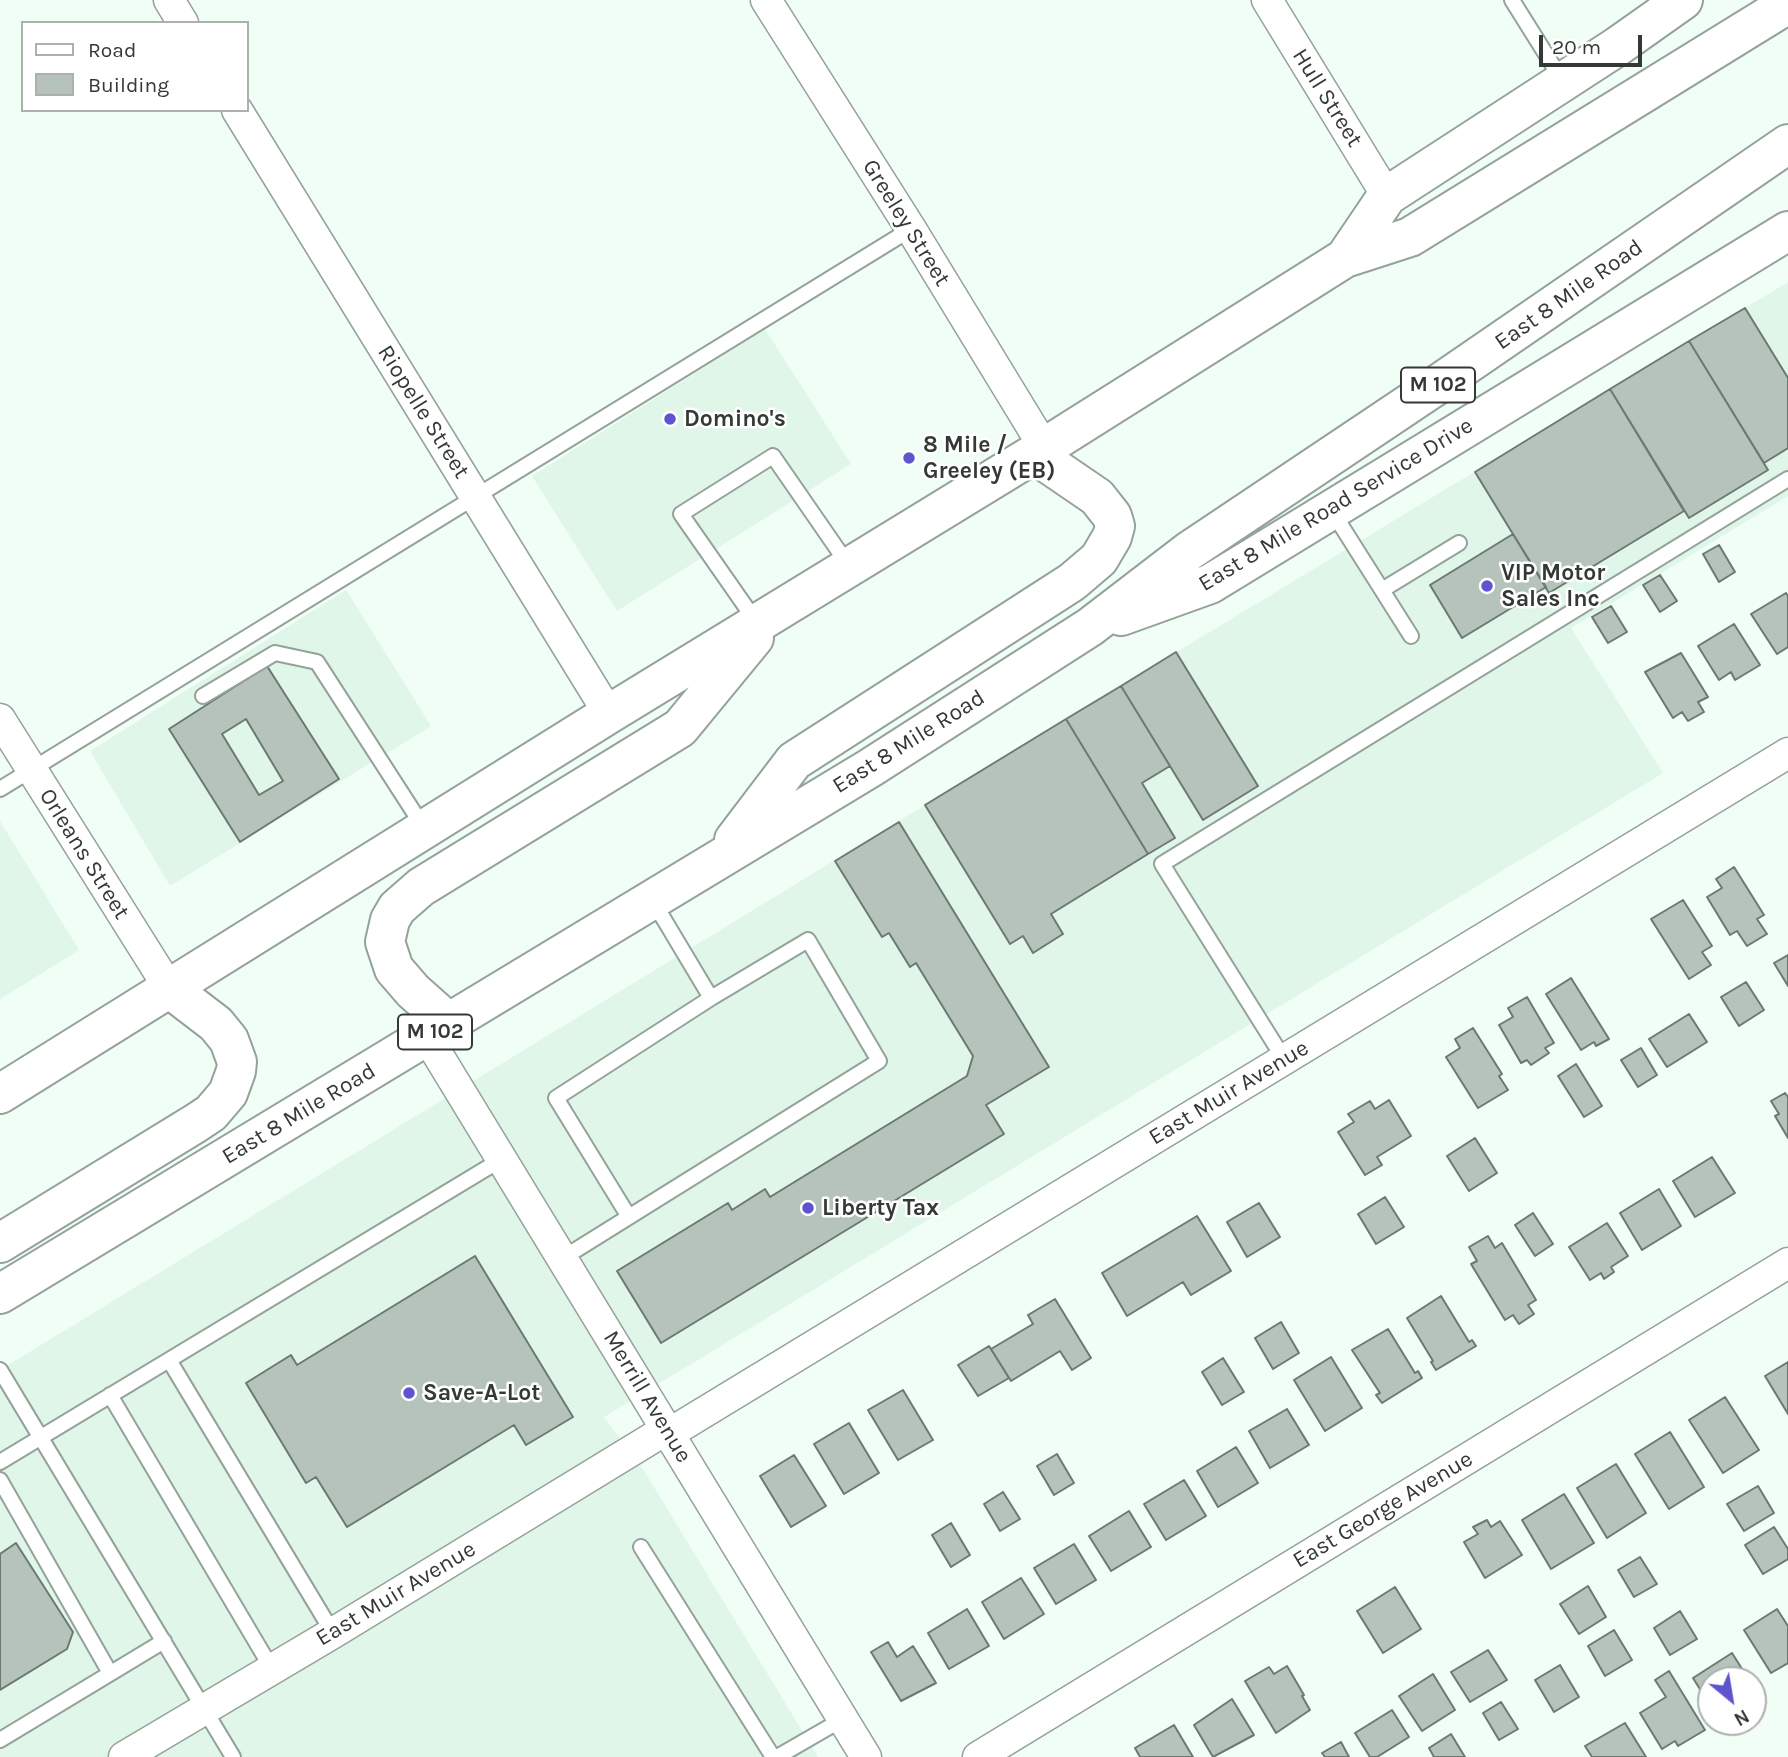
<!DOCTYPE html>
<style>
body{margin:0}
#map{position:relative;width:1788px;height:1757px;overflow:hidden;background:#f0fef6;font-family:Karla,sans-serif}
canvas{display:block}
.legend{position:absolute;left:21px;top:21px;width:228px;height:91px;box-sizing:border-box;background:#fff;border:2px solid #aeb0af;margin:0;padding:9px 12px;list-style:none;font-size:21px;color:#343936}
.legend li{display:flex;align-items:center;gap:14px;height:35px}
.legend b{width:35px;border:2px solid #aeb0af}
.north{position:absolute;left:1697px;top:1666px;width:70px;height:70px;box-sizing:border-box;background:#fff;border:2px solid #aeb0af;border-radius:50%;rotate:150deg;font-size:19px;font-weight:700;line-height:28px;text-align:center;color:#343936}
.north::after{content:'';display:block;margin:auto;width:24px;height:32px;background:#5e55ce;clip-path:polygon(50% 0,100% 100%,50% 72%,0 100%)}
.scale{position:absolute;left:1539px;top:35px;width:103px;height:32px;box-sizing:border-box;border:4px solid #343936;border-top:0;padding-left:9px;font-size:21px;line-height:24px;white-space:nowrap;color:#343936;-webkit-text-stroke:5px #fff;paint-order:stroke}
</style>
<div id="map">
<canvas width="1788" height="1757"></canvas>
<ul class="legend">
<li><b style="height:9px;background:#fff"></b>Road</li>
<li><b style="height:19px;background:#b6c3bb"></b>Building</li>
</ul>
<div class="north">N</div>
<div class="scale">20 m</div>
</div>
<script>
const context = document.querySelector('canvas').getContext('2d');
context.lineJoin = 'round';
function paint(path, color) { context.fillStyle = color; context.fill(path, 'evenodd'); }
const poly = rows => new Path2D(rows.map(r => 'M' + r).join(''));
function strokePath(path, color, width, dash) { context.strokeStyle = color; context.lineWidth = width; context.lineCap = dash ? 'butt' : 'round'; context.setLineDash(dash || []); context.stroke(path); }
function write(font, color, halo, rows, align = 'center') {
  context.font = font + ' Karla,sans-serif'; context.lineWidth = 5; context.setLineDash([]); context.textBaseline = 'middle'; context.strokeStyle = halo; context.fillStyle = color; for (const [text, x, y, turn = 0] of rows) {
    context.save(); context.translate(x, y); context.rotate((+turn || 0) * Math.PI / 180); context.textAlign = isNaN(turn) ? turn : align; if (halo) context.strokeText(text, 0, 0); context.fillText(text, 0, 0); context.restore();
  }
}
paint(poly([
 [1788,282,1788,496,1571,628,1663,773,604,1417,643,1469,818,1757,0,1757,0,1370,1066,719],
 [765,329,851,464,617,611,532,476],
 [346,590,431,726,170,886,90,751],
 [0,821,79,950,0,999]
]), '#e0f6e9');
const building = poly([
 [1745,308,1788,378,1788,448,1764,463,1689,341,1745,308],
 [1689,341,1768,470,1689,518,1610,389,1689,341],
 [1610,389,1684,511,1549,593,1475,472,1610,389],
 [1513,534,1546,587,1462,638,1430,585,1513,534],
 [1719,545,1735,572,1719,582,1703,554,1719,545],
 [1660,575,1677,601,1660,612,1643,585,1660,575],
 [1786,593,1788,596,1788,647,1777,654,1751,614,1786,593],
 [1611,606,1627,632,1608,643,1592,617,1611,606],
 [1734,624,1760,665,1735,680,1731,672,1719,680,1698,646,1734,624],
 [1176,652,1258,786,1203,820,1121,686,1176,652],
 [1681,653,1708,697,1698,702,1704,712,1688,721,1682,712,1673,718,1645,672,1681,653],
 [267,666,339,779,240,842,169,729,267,666],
 [246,719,283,781,259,795,222,734,246,719],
 [1121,686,1170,766,1142,783,1175,838,1148,854,1066,719,1121,686],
 [1066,719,1148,854,1051,914,1063,934,1033,953,1023,936,1010,944,925,805,1066,719],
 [899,822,1049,1067,986,1105,1004,1134,661,1343,617,1271,728,1203,732,1210,765,1189,770,1197,967,1076,973,1056,916,963,910,967,889,933,882,937,835,861,899,822],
 [1734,867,1764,915,1757,919,1767,934,1747,946,1737,931,1730,935,1707,897,1722,888,1716,879,1734,867],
 [1683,900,1712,946,1702,952,1711,965,1689,979,1651,919,1683,900],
 [1788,955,1788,986,1774,963,1788,955],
 [1571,978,1609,1039,1596,1046,1594,1042,1581,1050,1546,994,1571,978],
 [1746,982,1764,1010,1739,1026,1721,997,1746,982],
 [1527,997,1554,1043,1545,1048,1549,1053,1531,1065,1527,1060,1521,1063,1499,1025,1513,1017,1508,1008,1527,997],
 [1689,1014,1707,1042,1667,1067,1649,1039,1689,1014],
 [1473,1028,1502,1074,1499,1076,1508,1090,1478,1108,1446,1057,1460,1048,1455,1039,1473,1028],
 [1641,1048,1657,1075,1638,1087,1621,1060,1641,1048],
 [1576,1064,1602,1106,1584,1117,1558,1076,1576,1064],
 [1785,1093,1788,1097,1788,1138,1775,1116,1779,1114,1771,1101,1785,1093],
 [1389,1100,1411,1136,1377,1157,1382,1165,1365,1175,1338,1132,1354,1122,1348,1114,1370,1101,1375,1109,1389,1100],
 [1475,1138,1497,1173,1469,1191,1447,1156,1475,1138],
 [1712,1157,1735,1193,1695,1217,1673,1181,1712,1157],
 [1659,1189,1681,1226,1642,1250,1620,1213,1659,1189],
 [1385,1197,1404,1227,1376,1244,1358,1214,1385,1197],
 [1259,1203,1280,1237,1247,1257,1227,1222,1259,1203],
 [1533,1213,1553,1244,1535,1256,1515,1225,1533,1213],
 [1197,1216,1231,1271,1191,1295,1183,1282,1127,1316,1102,1273,1197,1216],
 [1607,1223,1628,1256,1611,1267,1614,1272,1604,1279,1601,1273,1590,1280,1569,1247,1607,1223],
 [1488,1236,1495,1248,1502,1243,1536,1300,1528,1305,1534,1314,1519,1324,1513,1315,1505,1320,1471,1264,1477,1261,1469,1247,1488,1236],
 [475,1256,573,1417,526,1445,514,1425,347,1527,316,1477,306,1483,246,1383,291,1355,297,1365,475,1256],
 [1441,1296,1469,1342,1472,1340,1476,1346,1436,1370,1431,1362,1433,1361,1407,1318,1441,1296],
 [1055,1299,1091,1358,1072,1370,1060,1351,1011,1381,991,1349,1033,1324,1028,1315,1055,1299],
 [1281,1322,1299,1353,1273,1369,1255,1338,1281,1322],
 [1388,1329,1415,1373,1418,1371,1422,1378,1382,1403,1376,1395,1380,1393,1352,1350,1388,1329],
 [989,1346,1009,1378,978,1396,958,1365,989,1346],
 [1331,1357,1362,1408,1325,1431,1294,1380,1331,1357],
 [1223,1358,1244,1392,1222,1405,1202,1372,1223,1358],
 [1788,1362,1788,1414,1765,1376,1788,1362],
 [903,1390,933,1440,898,1460,868,1410,903,1390],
 [1725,1397,1759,1450,1723,1473,1689,1420,1725,1397],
 [1287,1409,1309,1445,1270,1468,1249,1431,1287,1409],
 [849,1423,879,1473,844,1494,814,1444,849,1423],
 [1670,1432,1704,1487,1669,1509,1635,1454,1670,1432],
 [1236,1447,1258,1483,1218,1507,1197,1471,1236,1447],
 [1057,1454,1074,1483,1054,1495,1037,1466,1057,1454],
 [794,1455,826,1506,791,1527,760,1476,794,1455],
 [1616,1464,1646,1513,1607,1538,1577,1488,1616,1464],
 [1184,1480,1206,1516,1166,1540,1144,1504,1184,1480],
 [1758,1486,1774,1513,1744,1531,1727,1504,1758,1486],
 [1003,1492,1020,1519,1000,1531,984,1504,1003,1492],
 [1564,1494,1594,1543,1551,1569,1522,1520,1564,1494],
 [1129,1511,1151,1547,1111,1571,1089,1536,1129,1511],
 [1487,1520,1491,1527,1500,1521,1522,1555,1485,1578,1464,1542,1478,1534,1473,1527,1487,1520],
 [951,1523,970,1555,951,1567,932,1535,951,1523],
 [1774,1527,1788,1549,1788,1559,1763,1574,1745,1545,1774,1527],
 [16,1543,73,1632,67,1649,0,1690,0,1554,16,1543],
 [1074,1544,1096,1580,1056,1604,1034,1568,1074,1544],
 [1640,1557,1657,1584,1634,1597,1618,1570,1640,1557],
 [1021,1578,1044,1614,1004,1639,982,1602,1021,1578],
 [1588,1586,1606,1617,1579,1634,1560,1604,1588,1586],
 [1395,1587,1421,1629,1383,1653,1357,1611,1395,1587],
 [967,1609,989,1646,949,1669,928,1633,967,1609],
 [1777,1609,1788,1626,1788,1663,1771,1673,1744,1630,1777,1609],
 [1680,1611,1697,1639,1670,1655,1654,1628,1680,1611],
 [1614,1630,1632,1660,1605,1676,1588,1646,1614,1630],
 [888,1642,897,1657,913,1646,936,1683,901,1701,871,1652,888,1642],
 [1488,1650,1507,1680,1470,1702,1451,1672,1488,1650],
 [1732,1653,1749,1680,1711,1680,1711,1707,1693,1678,1732,1653],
 [1560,1665,1579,1697,1554,1712,1535,1680,1560,1665],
 [1287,1666,1304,1695,1302,1696,1310,1710,1276,1733,1245,1681,1269,1667,1274,1674,1287,1666],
 [1669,1671,1705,1730,1678,1746,1675,1741,1662,1749,1640,1713,1666,1697,1655,1680,1669,1671],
 [1433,1674,1455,1710,1422,1731,1399,1696,1433,1674],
 [1232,1699,1254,1735,1213,1757,1194,1725,1232,1699],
 [1501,1702,1518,1729,1499,1740,1483,1713,1501,1702],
 [1392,1710,1409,1737,1377,1757,1370,1757,1355,1733,1392,1710],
 [1625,1723,1646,1757,1592,1757,1585,1746,1625,1723],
 [1174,1725,1193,1757,1140,1757,1135,1748,1174,1725],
 [1451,1734,1465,1757,1434,1757,1429,1748,1451,1734],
 [1341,1742,1349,1757,1325,1757,1322,1753,1341,1742]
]);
paint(building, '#b6c3bb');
strokePath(building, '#6c7972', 2);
const service = poly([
 [1512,0,1562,80],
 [1332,511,1411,636],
 [1382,590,1459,543],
 [757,623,681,514,773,456,849,566],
 [203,696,275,653,317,662,424,828],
 [0,789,911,229],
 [1284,1059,1162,864,1788,479],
 [629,1217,556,1098,711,998],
 [563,1258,879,1061,808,940,711,998,653,901],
 [169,1360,333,1633],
 [0,1370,233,1757],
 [110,1395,272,1669],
 [0,1462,502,1159],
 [0,1480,110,1673],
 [641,1547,773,1757],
 [0,1740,164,1641],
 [777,1757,843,1719]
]);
const minor = poly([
 [169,0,183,23],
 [766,0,911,229,1044,447],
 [1267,0,1387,196],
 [237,110,609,714],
 [0,719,169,988],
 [427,1037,866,1757],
 [670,1433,1788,753],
 [124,1757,333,1633,667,1429],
 [978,1757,1788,1263]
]);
const trunk = poly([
 [1345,258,1387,196,1618,46,1683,0],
 [1121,616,1210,584,1788,231],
 [734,840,794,761,1072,582,1099,559,1112,537,1115,526,1112,516,1097,497,1034,454],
 [449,1023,413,991,394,969,385,942,390,920,397,908,421,887,680,728,754,638],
 [0,1094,609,714,1034,454,1345,258,1410,237,1788,4],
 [0,1243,196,1123,211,1113,228,1093,236,1071,237,1062,229,1040,216,1024,169,988],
 [0,1294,870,768,1090,627,1189,551,1437,385,1788,144]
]);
strokePath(service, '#94a29a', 18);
strokePath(minor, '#94a29a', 33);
strokePath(trunk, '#94a29a', 42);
strokePath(service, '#fff', 14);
strokePath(minor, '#fff', 30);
strokePath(trunk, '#fff', 38);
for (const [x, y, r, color] of [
 [670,419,7,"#5e55ce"],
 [909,458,7,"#5e55ce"],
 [1487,586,7,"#5e55ce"],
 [808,1208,7,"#5e55ce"],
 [409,1393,7,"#5e55ce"]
]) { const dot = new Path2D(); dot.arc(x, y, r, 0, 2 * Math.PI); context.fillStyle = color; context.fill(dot); strokePath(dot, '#fff', 2.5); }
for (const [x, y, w] of [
 [1438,385,74],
 [435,1032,74]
]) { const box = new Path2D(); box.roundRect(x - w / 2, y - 17.5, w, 35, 5); context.fillStyle = '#fff'; context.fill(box); strokePath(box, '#343936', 2); }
write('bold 21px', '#343936', null, [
 ["M 102",1438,385],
 ["M 102",435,1032]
]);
write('23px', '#343936', '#fff', [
 ["Hull Street",1327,98,58],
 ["Greeley Street",906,223,58],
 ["East 8 Mile Road",1569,295,-35],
 ["Riopelle Street",423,412,58],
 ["East 8 Mile Road Service Drive",1336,505,-31],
 ["East 8 Mile Road",909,742,-32],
 ["Orleans Street",84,854,58],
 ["East Muir Avenue",1229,1093,-31],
 ["East 8 Mile Road",299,1114,-31],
 ["Merrill Avenue",647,1397,59],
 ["East George Avenue",1383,1510,-31],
 ["East Muir Avenue",396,1594,-31]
]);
write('bold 23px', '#343936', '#fff', [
 ["Domino's",684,419],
 ["8 Mile /",923,445],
 ["Greeley (EB)",923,471],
 ["VIP Motor",1501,573],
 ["Sales Inc",1501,599],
 ["Liberty Tax",822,1208],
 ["Save-A-Lot",423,1393]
], 'left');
</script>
